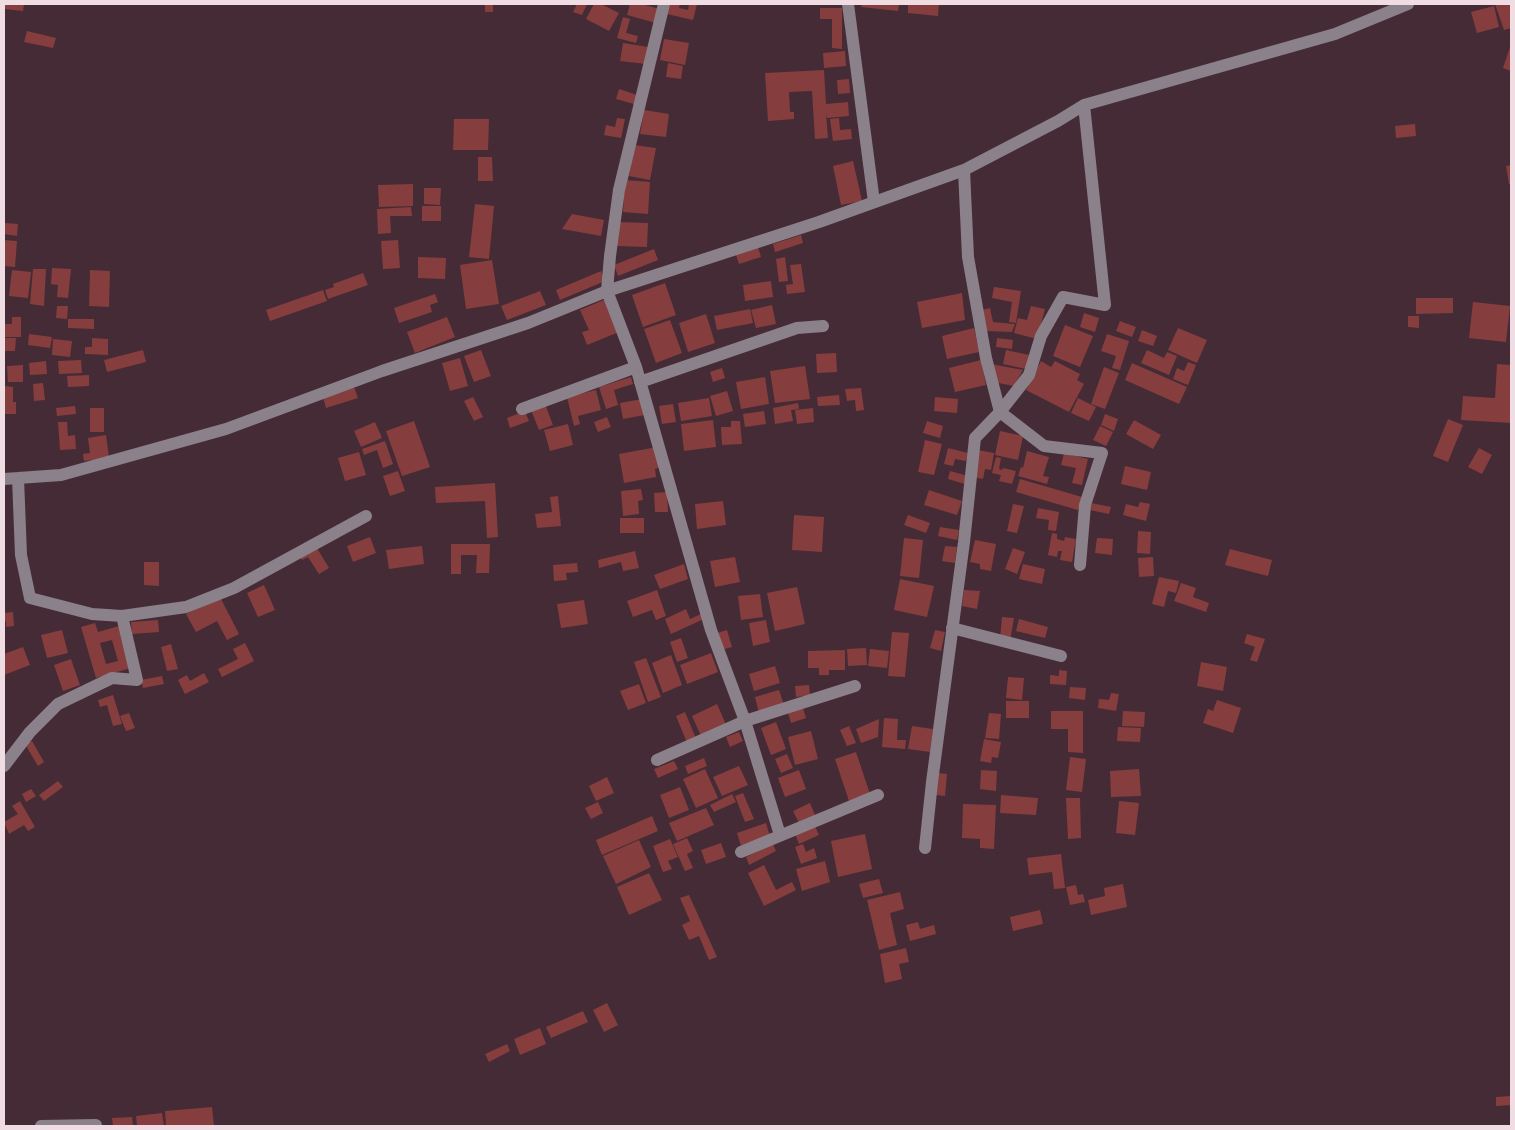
<!DOCTYPE html>
<style>
body{margin:0}
#map{position:relative;width:1515px;height:1130px;overflow:hidden;background:#452b35;font-family:Rubik,sans-serif}
canvas{display:block}
.frame{position:absolute;inset:0;border:5px solid #efdde3;pointer-events:none}
</style>
<div id="map">
<canvas width="1515" height="1130"></canvas>
<div class="frame"></div>
</div>
<script>
const context = document.querySelector('canvas').getContext('2d');
context.lineJoin = 'round';
function paint(path, color) { context.fillStyle = color; context.fill(path, 'evenodd'); }
const poly = rows => new Path2D(rows.map(r => 'M' + r).join(''));
function strokePath(path, color, width, dash) { context.strokeStyle = color; context.lineWidth = width; context.lineCap = dash ? 'butt' : 'round'; context.setLineDash(dash || []); context.stroke(path); }
paint(poly([
 [4,4,24,4,23,11,4,9],
 [485,4,493,4,493,12,485,12],
 [577,4,587,4,582,15,573,12],
 [594,4,601,4,619,13,609,31,586,19],
 [630,4,641,4,660,9,656,23,627,15],
 [670,4,680,4,679,8,688,10,689,4,697,4,693,20,667,14],
 [862,4,899,4,898,11,861,7],
 [908,4,939,4,938,16,908,13],
 [1495,4,1511,4,1511,28,1504,30],
 [1494,6,1499,27,1477,33,1471,12],
 [820,8,842,8,842,49,832,48,832,19,820,19],
 [623,17,630,19,626,33,638,36,636,43,617,38],
 [27,31,56,38,53,48,24,42],
 [664,39,689,43,685,65,660,60],
 [623,43,648,47,646,64,620,61],
 [1511,44,1511,71,1503,68],
 [845,51,846,66,824,68,823,53],
 [668,63,683,66,681,79,666,77],
 [824,70,826,104,848,102,849,116,827,118,826,113,828,138,815,139,812,91,789,92,790,112,794,112,794,119,768,121,765,73],
 [849,79,850,93,838,94,837,80],
 [619,89,637,95,634,104,616,99],
 [644,110,669,114,666,137,640,134],
 [617,118,625,119,621,138,604,135,606,125,615,127],
 [839,118,840,130,851,129,852,139,833,141,830,119],
 [454,119,489,119,488,150,453,150],
 [1415,124,1416,136,1396,138,1395,126],
 [634,145,656,148,650,180,629,176],
 [478,157,492,157,493,181,478,181],
 [853,161,862,201,841,205,833,166],
 [1511,165,1511,184,1509,184,1506,166],
 [625,180,650,182,648,214,623,212],
 [413,184,413,206,379,207,378,185],
 [424,188,441,188,440,205,424,204],
 [475,204,494,206,489,259,469,257],
 [422,206,441,206,441,221,422,221],
 [411,207,412,216,390,216,391,233,378,234,377,209],
 [572,214,604,220,601,236,562,229],
 [617,222,648,223,647,247,617,246],
 [4,223,18,224,17,236,4,234],
 [801,235,803,243,775,252,773,244],
 [4,240,17,241,15,267,4,266],
 [398,240,400,268,383,269,381,241],
 [758,247,761,257,739,264,736,255],
 [654,249,658,260,618,276,614,265],
 [418,257,446,258,445,279,418,278],
 [785,257,788,281,779,282,776,259],
 [492,260,499,304,466,309,460,265],
 [801,264,805,292,787,294,786,285,793,284,790,265],
 [52,268,71,269,68,298,57,297,58,285,51,284],
 [33,269,46,269,44,306,30,304],
 [12,270,31,272,28,298,9,296],
 [90,270,110,271,109,307,89,306],
 [601,271,605,281,560,300,556,290],
 [363,273,368,285,328,299,325,290,334,287,333,284],
 [771,281,773,297,745,301,743,285],
 [665,283,676,315,643,327,632,295],
 [994,287,1021,291,1016,323,1009,322,1012,302,992,298],
 [323,290,327,301,270,321,266,310],
 [540,291,546,305,507,320,501,306],
 [962,293,965,320,922,328,917,302],
 [435,294,438,302,430,305,432,312,399,323,394,308],
 [1416,298,1453,298,1453,313,1416,314],
 [606,299,619,332,587,345,582,332,589,330,580,310],
 [1473,302,1510,306,1506,342,1469,338],
 [772,305,776,324,756,328,751,310],
 [57,306,68,306,67,319,56,318],
 [1031,306,1045,309,1037,339,1014,333,1018,318,1027,320],
 [990,308,993,322,1015,324,1012,332,986,331,982,310],
 [750,309,753,323,717,330,714,316],
 [1084,313,1099,318,1095,332,1080,327],
 [706,314,715,343,688,352,679,323],
 [1408,316,1419,316,1419,328,1408,327],
 [12,317,21,317,21,337,4,337,4,324,12,324],
 [447,317,455,337,415,353,407,332],
 [68,319,94,319,94,329,68,328],
 [670,320,682,353,656,363,644,329],
 [1120,321,1136,327,1132,337,1116,331],
 [1065,325,1093,336,1080,367,1053,356],
 [974,328,979,352,947,359,942,336],
 [1178,328,1207,340,1197,363,1168,350],
 [1142,330,1157,336,1153,346,1138,341],
 [29,334,52,337,50,348,28,345],
 [1107,334,1129,341,1120,370,1112,368,1116,356,1101,351],
 [4,338,16,338,15,351,4,351],
 [92,338,108,339,108,355,85,354,85,347,92,347],
 [997,338,1013,340,1012,349,996,347],
 [53,339,72,341,70,357,52,355],
 [143,350,146,362,107,372,104,360],
 [481,350,491,376,474,382,464,356],
 [1006,350,1029,355,1026,369,1003,364],
 [1147,350,1164,358,1167,352,1177,356,1169,375,1141,363],
 [836,353,837,372,817,373,816,354],
 [460,358,468,386,450,391,442,363],
 [81,360,82,373,59,374,58,361],
 [981,360,986,385,955,392,949,368],
 [46,361,47,374,30,375,29,363],
 [1041,361,1051,367,1055,361,1080,374,1077,380,1084,384,1069,412,1026,390],
 [1188,362,1196,365,1188,385,1173,379,1177,368,1184,371],
 [1132,363,1187,387,1179,404,1125,380],
 [991,364,1023,370,1014,386,993,382],
 [1497,364,1511,365,1511,423,1461,420,1463,396,1495,398],
 [23,365,23,382,8,382,7,366],
 [805,366,810,399,775,403,770,371],
 [1104,367,1119,373,1105,409,1091,404],
 [722,368,725,378,713,382,710,372],
 [89,375,89,386,68,387,67,376],
 [631,377,633,384,614,390,618,405,606,409,599,387],
 [765,377,769,404,741,409,736,382],
 [43,383,45,400,34,401,33,384],
 [4,386,13,387,13,402,16,402,16,414,4,414],
 [354,387,358,398,326,408,323,397],
 [861,388,864,410,856,411,855,400,847,401,845,389],
 [596,390,601,410,578,416,580,424,574,426,567,397],
 [727,391,733,411,716,416,710,396],
 [839,395,840,405,818,406,817,397],
 [473,397,483,417,474,421,464,401],
 [935,397,958,399,957,413,934,411],
 [709,398,712,416,681,421,678,403],
 [1078,398,1096,407,1089,421,1071,413],
 [642,399,645,415,623,419,620,403],
 [798,403,799,409,791,410,793,421,775,424,773,408],
 [545,404,553,425,539,430,531,410],
 [673,404,676,422,662,424,659,406],
 [75,406,76,414,57,416,56,408],
 [90,408,104,408,104,432,90,432],
 [813,408,814,422,797,424,795,410],
 [525,411,529,421,510,428,507,418],
 [764,411,766,424,745,427,743,414],
 [1105,414,1118,419,1114,431,1101,425],
 [607,417,611,427,598,432,594,422],
 [1448,419,1463,425,1448,462,1433,456],
 [713,420,716,447,684,451,681,424],
 [1134,420,1161,435,1153,449,1126,434],
 [414,421,430,467,402,476,386,431],
 [731,421,740,421,742,444,722,445,721,427,731,427],
 [927,421,943,426,940,438,923,433],
 [58,422,67,422,68,436,75,435,76,449,60,450],
 [375,422,382,438,361,447,354,431],
 [568,424,573,445,550,451,544,430],
 [1100,426,1113,432,1106,446,1093,440],
 [1000,431,1023,436,1018,460,995,455],
 [106,435,109,458,84,461,83,454,90,453,88,438],
 [925,440,942,444,934,475,918,472],
 [385,441,393,464,383,468,377,450,364,455,362,449],
 [657,447,661,467,655,469,656,477,624,483,619,454],
 [948,448,968,453,966,461,955,459,953,466,944,464],
 [1479,448,1492,455,1482,474,1468,467],
 [978,450,994,453,991,470,985,469,983,479,973,477],
 [1027,451,1049,457,1043,476,1049,477,1047,484,1018,476,1021,467,1023,468],
 [359,452,366,475,345,481,338,458],
 [1064,453,1088,459,1082,485,1072,483,1076,468,1061,465],
 [996,457,1001,458,999,469,1002,470,1003,468,1016,471,1012,484,999,481,1001,475,992,473],
 [1125,466,1151,472,1147,490,1121,484],
 [398,471,405,491,390,496,383,476],
 [950,471,968,476,965,484,948,479],
 [1020,479,1082,497,1078,510,1016,492],
 [495,483,498,537,487,538,485,501,436,503,435,487],
 [641,489,643,500,638,501,639,514,623,516,621,491],
 [929,490,962,501,957,515,924,505],
 [667,492,668,512,655,512,654,493],
 [558,496,561,526,537,528,535,514,552,512,550,497],
 [723,501,726,525,697,529,695,504],
 [1140,502,1150,504,1146,521,1123,515,1126,504,1138,507],
 [1091,503,1111,507,1109,514,1090,510],
 [1013,504,1024,506,1017,533,1007,531],
 [1038,508,1059,512,1056,531,1048,530,1049,520,1036,518],
 [794,515,824,517,822,552,792,550],
 [908,515,930,523,926,533,904,525],
 [620,518,644,518,644,533,620,533],
 [940,527,959,530,957,540,938,536],
 [1138,531,1151,532,1150,554,1137,553],
 [1052,533,1057,534,1057,539,1064,541,1065,537,1076,539,1072,562,1060,560,1062,551,1058,551,1057,557,1048,555],
 [370,537,376,553,353,562,347,546],
 [904,538,923,540,919,578,900,576],
 [1097,538,1113,539,1112,555,1095,553],
 [975,540,996,544,991,571,980,569,980,564,970,562],
 [451,544,490,544,489,573,476,573,477,555,461,555,461,574,451,574],
 [315,545,329,568,319,574,308,557,302,560,298,555],
 [422,546,424,564,389,569,386,550],
 [945,546,957,547,955,563,942,561],
 [1013,548,1025,552,1017,574,1005,569],
 [1230,549,1272,560,1268,576,1225,565],
 [635,551,639,568,623,571,621,562,599,568,598,560],
 [735,557,740,582,715,587,710,561],
 [1153,557,1154,576,1139,577,1138,558],
 [144,562,159,562,159,586,144,585],
 [577,563,578,572,566,573,567,580,554,581,553,565],
 [684,564,688,579,660,589,654,575],
 [1023,564,1045,569,1042,584,1019,579],
 [1159,577,1179,581,1176,593,1168,591,1164,607,1152,604],
 [900,579,934,586,927,617,894,610],
 [1181,583,1196,588,1193,597,1209,603,1206,612,1174,601],
 [264,585,275,610,258,617,247,593],
 [797,587,805,624,775,631,767,593],
 [657,590,666,616,656,620,652,610,633,617,627,601],
 [964,590,980,591,977,609,962,606],
 [760,594,763,617,741,620,738,596],
 [220,597,239,634,227,640,217,621,196,632,186,614],
 [584,600,588,624,561,628,557,604],
 [686,609,690,619,701,614,704,619,671,634,665,619],
 [13,612,14,626,6,627,6,621,4,621,4,613],
 [1002,617,1014,618,1010,641,1000,639],
 [1019,619,1048,627,1045,638,1016,631],
 [158,620,159,632,132,634,131,622],
 [766,620,770,642,753,646,749,623],
 [95,623,98,632,119,626,131,668,96,678,81,627],
 [112,640,118,661,106,664,100,643],
 [62,630,68,653,47,658,41,635],
 [727,630,732,647,721,650,717,633],
 [935,630,945,632,941,651,930,648],
 [892,632,909,633,905,677,888,676],
 [1247,634,1265,639,1257,662,1250,660,1255,647,1244,643],
 [681,638,688,658,677,662,670,642],
 [245,643,254,661,222,677,218,669,238,659,233,649],
 [171,644,178,669,167,671,161,647],
 [23,647,30,665,4,675,4,654],
 [866,648,867,665,848,666,847,649],
 [870,649,889,651,887,668,868,666],
 [845,650,845,670,829,670,829,675,819,675,819,668,808,668,808,651],
 [711,653,718,672,687,684,680,665],
 [671,655,682,685,663,693,652,663],
 [646,658,661,697,648,702,634,662],
 [71,659,80,685,63,691,54,665],
 [1201,662,1227,667,1223,691,1197,686],
 [775,666,780,683,754,691,749,674],
 [1059,670,1067,671,1066,685,1050,684,1050,675,1059,676],
 [204,673,209,682,185,694,178,680,187,675,190,681],
 [162,676,164,684,143,688,141,680],
 [1008,677,1024,678,1022,700,1006,698],
 [639,684,646,703,628,710,620,691],
 [809,685,810,695,796,697,795,686],
 [1070,687,1086,688,1085,700,1069,698],
 [779,690,784,705,759,713,755,697],
 [1111,693,1119,694,1116,711,1098,708,1099,699,1109,700],
 [113,695,122,724,113,726,107,705,100,707,98,700],
 [1217,700,1241,708,1233,733,1203,723,1208,709,1213,711],
 [1006,701,1029,701,1029,718,1006,718],
 [717,704,727,727,702,738,692,716],
 [803,708,806,718,791,723,788,713],
 [1051,711,1083,711,1083,753,1068,752,1068,729,1051,729],
 [1123,711,1145,712,1144,727,1122,726],
 [685,712,697,741,688,745,676,716],
 [129,713,135,728,126,731,120,716],
 [989,713,1001,714,999,739,985,738],
 [884,718,898,719,897,740,906,740,905,749,882,747],
 [879,719,878,737,861,743,856,729],
 [776,722,786,749,771,755,761,728],
 [849,726,856,743,847,746,840,730],
 [912,726,933,729,930,752,908,749],
 [1118,727,1141,728,1140,742,1117,741],
 [811,731,818,759,795,765,788,737],
 [739,732,743,741,730,747,726,737],
 [984,739,1001,742,998,758,992,757,991,763,980,761],
 [32,741,44,762,38,766,25,744],
 [856,752,870,794,849,801,835,759],
 [787,754,793,768,781,773,775,759],
 [1070,757,1086,759,1082,792,1066,790],
 [704,758,707,766,688,774,685,766],
 [674,761,678,769,658,778,654,769],
 [739,766,748,785,722,796,713,777],
 [705,769,718,798,696,808,683,779],
 [1139,769,1141,796,1111,797,1110,771],
 [799,770,806,789,785,797,778,778],
 [981,770,997,771,996,791,980,789],
 [938,773,947,774,945,796,936,795],
 [607,777,614,793,596,801,589,786],
 [58,781,63,787,44,801,39,795],
 [680,787,689,810,669,818,660,795],
 [31,789,36,796,26,802,22,794],
 [743,793,754,819,745,822,735,796],
 [732,794,736,802,714,812,710,805],
 [1001,795,1038,798,1036,815,1000,813],
 [1066,798,1080,798,1081,838,1068,839],
 [20,801,35,827,28,831,24,825,9,834,4,822,18,814,12,806],
 [1119,801,1139,803,1135,835,1116,833],
 [598,802,603,813,591,819,585,808],
 [810,803,815,815,799,823,793,811],
 [963,804,996,805,994,849,980,848,980,839,962,838],
 [706,808,714,825,677,841,669,823],
 [652,816,658,831,602,855,596,840],
 [766,823,770,837,741,846,737,833],
 [815,826,819,835,799,844,795,834],
 [865,834,872,869,838,877,831,841],
 [687,838,693,851,687,854,693,868,685,871,673,844],
 [670,839,678,857,668,861,672,869,663,872,653,846],
 [639,840,651,867,616,884,603,856],
 [721,843,726,857,706,864,701,850],
 [773,844,776,851,749,865,746,857],
 [803,844,806,852,814,848,817,858,801,864,795,847],
 [1061,854,1065,888,1054,889,1052,872,1029,875,1027,858],
 [825,861,830,882,802,891,796,869],
 [764,865,776,890,792,882,796,890,764,906,748,873],
 [649,873,662,900,629,915,617,887],
 [879,879,883,893,863,898,859,884],
 [1123,884,1127,907,1091,915,1088,900,1105,896,1104,888],
 [1076,885,1078,895,1083,894,1085,902,1070,905,1066,887],
 [900,892,904,909,890,913,897,945,879,950,867,900],
 [689,895,717,957,709,960,699,936,689,940,682,925,690,921,680,898],
 [1040,910,1043,924,1013,931,1010,917],
 [918,922,920,929,934,925,936,934,910,941,906,925],
 [906,948,909,962,899,964,902,979,885,983,880,954],
 [607,1003,618,1025,604,1032,593,1010],
 [583,1011,588,1022,551,1038,546,1027],
 [540,1028,546,1044,520,1055,514,1039],
 [507,1044,510,1051,489,1062,485,1054],
 [1511,1096,1511,1105,1496,1106,1496,1097],
 [212,1107,214,1125,166,1126,165,1111],
 [162,1113,164,1126,137,1126,136,1116],
 [132,1117,133,1126,113,1126,112,1118]
]), '#853e3d');
strokePath(poly([
 [664,4,619,190,610,256,607,291,636,367,711,630,745,721,780,835],
 [848,4,874,202],
 [964,170,968,257,986,358,1000,412,1044,446,1102,453,1085,505,1080,565],
 [640,382,797,328,823,326],
 [522,409,636,367],
 [18,478,21,555,30,598,92,614,122,616],
 [4,479,61,475,226,429,382,371,528,323,607,291,819,222,964,170,1058,121,1084,105,1335,34,1408,4],
 [952,628,1061,656],
 [657,760,745,721,855,686],
 [4,766,30,732,58,704,112,678,137,680,122,616,186,607,234,588,366,516],
 [925,848,932,782,964,542,975,438,1000,412,1029,375,1041,336,1063,297,1105,305,1084,105],
 [741,852,878,795],
 [41,1126,96,1125,96,1126]
]), '#8b818b', 12);
</script>
